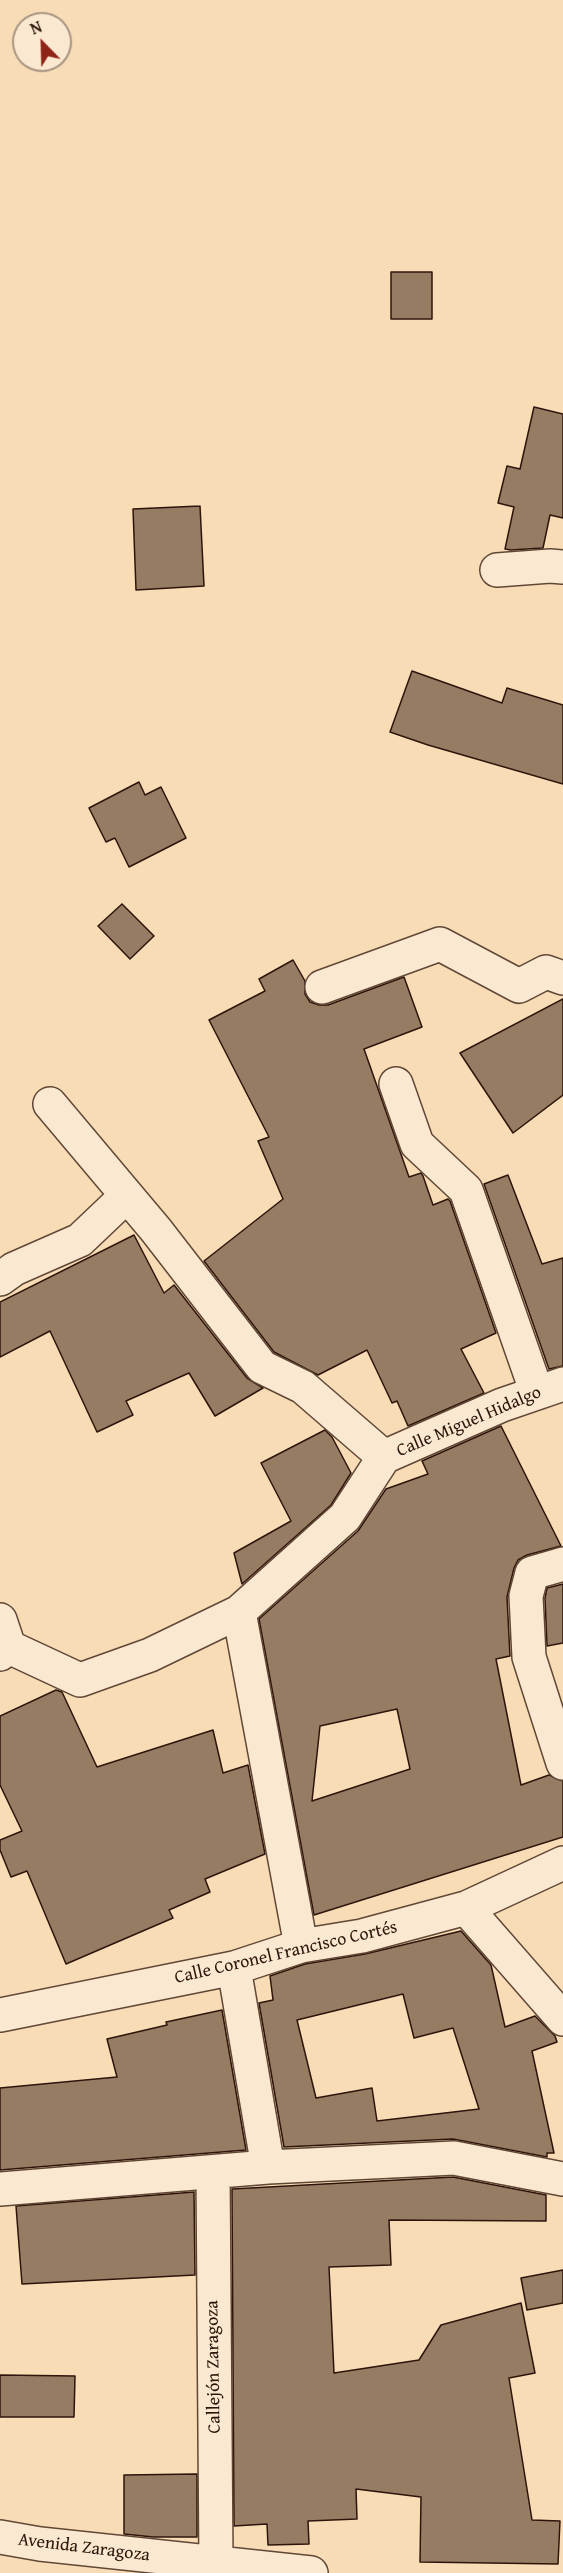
<!DOCTYPE html>
<meta charset="utf-8">
<style>
body{margin:0}
#map{position:relative;width:563px;height:2573px;overflow:hidden;background:#f7dcb6;font-family:"Gentium Book Plus",serif}
canvas{display:block}
.north{position:absolute;left:12px;top:12px;width:60px;height:60px;box-sizing:border-box;background:#fae8d0;border:2px solid #a89481;border-radius:50%;rotate:337deg;font-size:16px;font-weight:700;line-height:24px;text-align:center;color:#2e150b}
.north::after{content:'';display:block;margin:auto;width:21px;height:27px;background:#8f2418;clip-path:polygon(50% 0,100% 100%,50% 72%,0 100%)}
</style>
<div id="map">
<canvas width="563" height="2573"></canvas>
<div class="north">N</div>
</div>
<script>
const context = document.querySelector('canvas').getContext('2d');
context.lineJoin = 'round';
function paint(path, color) { context.fillStyle = color; context.fill(path, 'evenodd'); }
const poly = rows => new Path2D(rows.map(r => 'M' + r).join(''));
function strokePath(path, color, width, dash) { context.strokeStyle = color; context.lineWidth = width; context.lineCap = dash ? 'butt' : 'round'; context.setLineDash(dash || []); context.stroke(path); }
function write(font, color, halo, rows, align = 'center') {
  context.font = font + ' "Gentium Book Plus",serif'; context.lineWidth = 5; context.setLineDash([]); context.textBaseline = 'middle'; context.strokeStyle = halo; context.fillStyle = color; for (const [text, x, y, turn = 0] of rows) {
    context.save(); context.translate(x, y); context.rotate((+turn || 0) * Math.PI / 180); context.textAlign = isNaN(turn) ? turn : align; if (halo) context.strokeText(text, 0, 0); context.fillText(text, 0, 0); context.restore();
  }
}
const building = poly([
 [391,272,432,272,432,319,391,319,391,272],
 [534,407,563,414,563,518,550,515,543,548,511,550,505,549,514,507,498,503,507,466,520,469,534,407],
 [200,506,204,586,136,590,133,509,200,506],
 [412,671,502,703,507,688,563,705,563,784,428,745,390,732,412,671],
 [139,782,145,795,161,787,186,838,129,867,115,838,106,842,89,808,139,782],
 [122,904,154,936,130,959,98,926,122,904],
 [293,960,305,981,305,994,310,1002,319,1005,328,1005,404,977,422,1027,364,1049,409,1177,421,1173,423,1176,433,1205,448,1199,450,1201,496,1333,461,1349,484,1393,408,1426,397,1401,392,1403,367,1350,318,1375,274,1352,204,1261,283,1199,258,1141,269,1137,209,1020,265,991,259,979,293,960],
 [563,999,563,1095,513,1133,460,1053,563,999],
 [508,1175,542,1264,563,1258,563,1366,549,1369,484,1184,508,1175],
 [134,1235,164,1293,174,1285,247,1378,263,1388,215,1416,189,1373,126,1401,133,1415,97,1432,50,1331,0,1357,0,1302,134,1235],
 [501,1426,561,1546,527,1555,518,1560,514,1568,507,1597,510,1656,496,1659,521,1785,549,1775,563,1781,563,1837,314,1915,259,1619,358,1531,386,1489,428,1474,422,1461,501,1426],
 [397,1709,410,1769,312,1801,320,1726,397,1709],
 [325,1430,332,1437,351,1473,331,1505,242,1584,234,1553,291,1521,261,1463,325,1430],
 [563,1584,563,1643,547,1646,545,1598,547,1588,563,1584],
 [56,1690,62,1692,97,1767,213,1730,223,1773,248,1765,265,1854,205,1879,210,1892,169,1910,173,1918,66,1964,27,1871,11,1877,0,1850,0,1840,22,1831,0,1785,0,1716,56,1690],
 [461,1931,491,1965,505,2027,535,2016,555,2036,557,2042,532,2051,554,2153,547,2153,547,2157,453,2139,284,2147,259,2003,273,2000,270,1976,305,1964,365,1954,461,1931],
 [403,1994,414,2038,453,2028,479,2109,377,2121,372,2088,316,2098,297,2020,403,1994],
 [222,2010,246,2150,0,2170,0,2088,117,2077,107,2039,167,2025,166,2022,222,2010],
 [453,2177,546,2195,546,2221,389,2220,391,2265,329,2267,334,2373,419,2360,441,2325,521,2303,535,2373,509,2378,532,2520,560,2521,558,2564,420,2562,421,2497,356,2489,357,2519,308,2521,309,2544,268,2545,267,2524,234,2526,232,2189,453,2177],
 [194,2192,195,2275,22,2284,16,2206,194,2192],
 [563,2270,563,2303,527,2310,521,2278,563,2270],
 [0,2375,75,2376,74,2417,0,2417,0,2375],
 [197,2474,197,2537,153,2537,124,2534,124,2475,197,2474]
]);
paint(building, '#977c64');
strokePath(building, '#2e150b', 1.5);
const street = poly([
 [497,570,550,566,563,567],
 [322,987,440,944,519,986,546,972,563,978],
 [396,1084,417,1144,466,1190,537,1393],
 [50,1104,156,1230,262,1367,303,1387,384,1457],
 [0,1279,14,1269,80,1240,120,1202,129,1198],
 [563,1564,532,1573,526,1596,529,1657,563,1763],
 [239,1612,301,1946],
 [0,1620,9,1647],
 [0,1654,9,1647,80,1680,150,1655,239,1612,345,1517,384,1457,502,1405,563,1384],
 [466,1908,563,2019],
 [234,1968,268,2167],
 [0,2015,234,1968,301,1946,362,1936,466,1908,563,1863],
 [213,2172,216,2563],
 [0,2189,268,2167,454,2158,563,2179],
 [0,2537,40,2544,311,2573]
]);
strokePath(street, '#604736', 36);
strokePath(street, '#fae8d0', 33);
write('18px', '#2e150b', '#fae8d0', [
 ["Calle Miguel Hidalgo",469,1422,-23],
 ["Calle Coronel Francisco Cortés",286,1953,-13],
 ["Callejón Zaragoza",214,2367,-91],
 ["Avenida Zaragoza",84,2548,7]
]);
</script>
